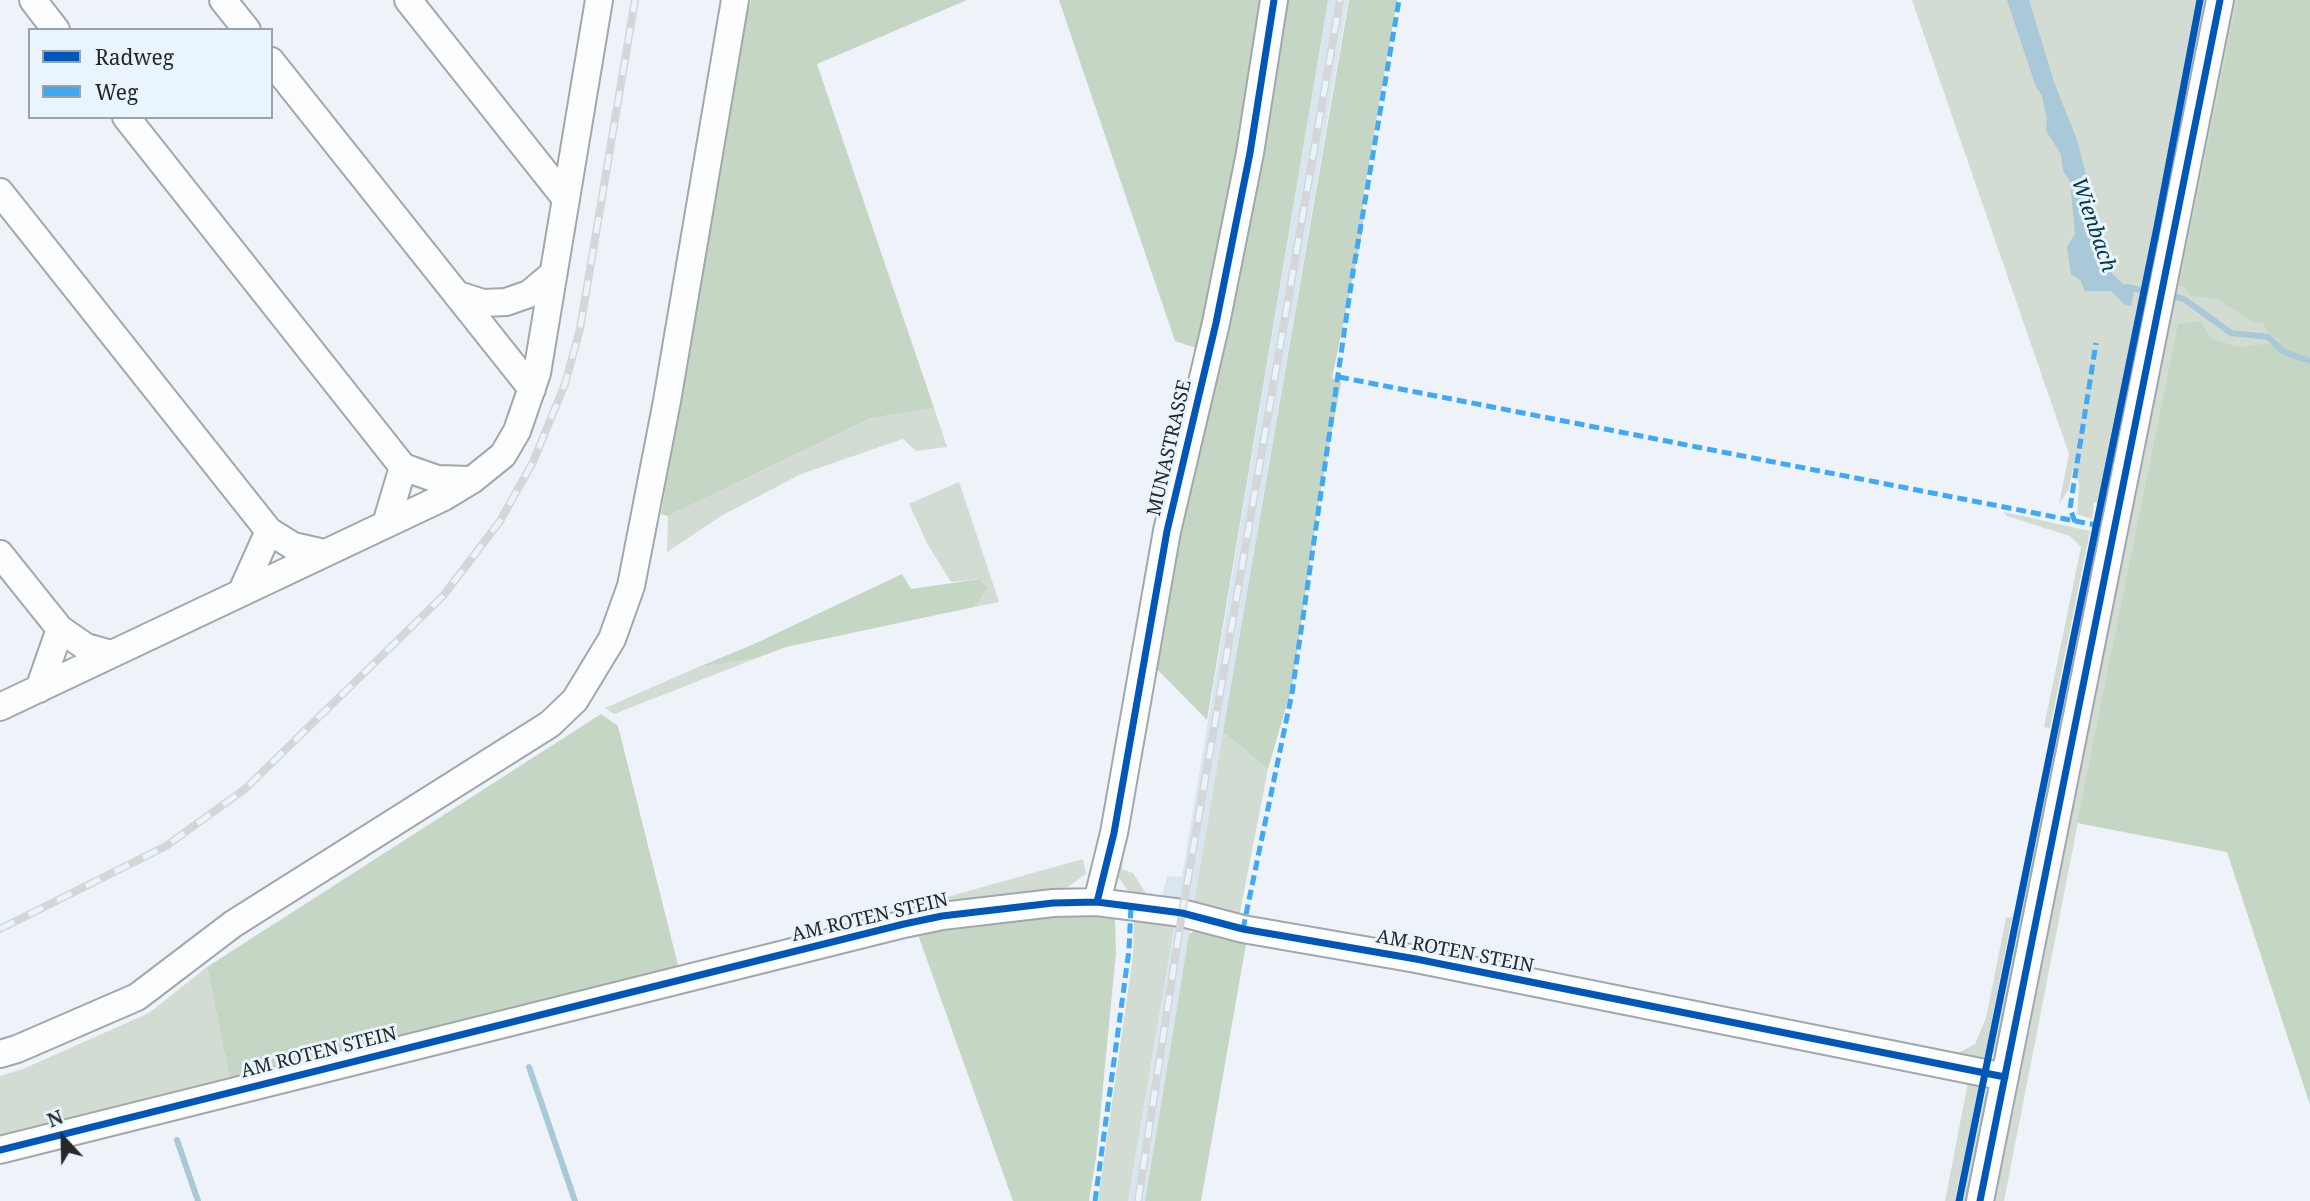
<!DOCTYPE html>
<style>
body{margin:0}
#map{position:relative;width:2310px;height:1201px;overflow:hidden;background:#edf3f8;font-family:"Noto Serif",serif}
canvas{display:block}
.legend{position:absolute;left:28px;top:28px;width:245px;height:91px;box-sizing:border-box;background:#e9f4fc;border:2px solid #9aa2a8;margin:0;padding:9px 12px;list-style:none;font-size:21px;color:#24282b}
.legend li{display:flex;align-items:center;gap:14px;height:35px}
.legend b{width:35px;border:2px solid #9aa2a8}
.north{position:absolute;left:28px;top:1103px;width:70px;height:70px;-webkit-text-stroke:5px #e9f4fc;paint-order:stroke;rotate:338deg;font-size:19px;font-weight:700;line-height:28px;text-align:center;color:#24282b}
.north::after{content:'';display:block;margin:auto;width:24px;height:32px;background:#24282b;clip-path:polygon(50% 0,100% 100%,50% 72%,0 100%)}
</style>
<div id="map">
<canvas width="2310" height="1201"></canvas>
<ul class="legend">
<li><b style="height:9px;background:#0057b8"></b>Radweg</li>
<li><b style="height:9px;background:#3fa9f5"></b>Weg</li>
</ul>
<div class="north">N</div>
</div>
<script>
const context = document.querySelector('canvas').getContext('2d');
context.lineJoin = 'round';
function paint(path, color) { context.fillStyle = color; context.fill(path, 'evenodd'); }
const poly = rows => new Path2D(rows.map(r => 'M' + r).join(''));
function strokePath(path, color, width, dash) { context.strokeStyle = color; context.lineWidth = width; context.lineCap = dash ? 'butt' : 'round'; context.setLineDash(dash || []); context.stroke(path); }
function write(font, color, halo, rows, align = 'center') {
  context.font = font + ' "Noto Serif",serif'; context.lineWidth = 6; context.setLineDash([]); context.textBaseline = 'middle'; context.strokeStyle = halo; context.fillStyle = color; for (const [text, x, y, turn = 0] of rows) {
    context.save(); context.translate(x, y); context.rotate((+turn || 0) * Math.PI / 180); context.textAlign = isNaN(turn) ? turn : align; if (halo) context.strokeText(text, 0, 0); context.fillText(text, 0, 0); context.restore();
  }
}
paint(poly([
 [1328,0,1348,0,1193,909,1161,902,1167,876,1182,877],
 [1175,922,1190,924,1189,934,1145,1201,1128,1201]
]), '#dae6ef');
paint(poly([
 [1912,0,2310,0,2310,1082,2234,854,2079,817,2004,1201,1991,1201,2107,515,2099,518,2102,504,2094,502,2092,519,2077,514,2079,484,2073,467,2069,489,2059,504,2069,454],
 [934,408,947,447,916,451,903,439,801,474,721,516,667,552,668,516,871,418],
 [959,482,999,602,974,607,988,588,980,579,951,582,928,545,909,504],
 [2004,512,2090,531,2050,728,2044,727,2081,547,2070,536,2007,516],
 [2096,534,2100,542,1999,1046,1992,1055],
 [757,658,614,714,605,708,696,668],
 [1223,732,1268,769,1239,917,1193,909],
 [1126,829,1122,869,1133,873,1150,900,1133,897,1118,877,1116,867],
 [1083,859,1086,874,1068,887,1019,899,897,911],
 [1134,916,1175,922,1128,1201,1098,1201,1133,956],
 [2012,917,1985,1056,1981,1060,1953,1056,1975,1044,1986,1018,2006,918],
 [207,967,230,1081,0,1141,0,1076,23,1069,149,1013],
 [1969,1077,1979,1084,1955,1201,1945,1201],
 [1986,1090,1988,1099,1969,1201,1962,1201]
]), '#d2dcd2');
paint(poly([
 [751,0,967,0,817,64,934,408,871,418,668,516,661,514,740,40],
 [1059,0,1268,0,1202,350,1175,341],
 [1279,0,1328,0,1207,720,1151,663],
 [1349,0,1397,0,1363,198,1363,229,1332,378,1341,383,1320,494,1292,687,1268,769,1223,732],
 [2237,0,2310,0,2310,1105,2227,852,2077,823,2178,324,2200,321,2212,339,2239,347,2281,342,2269,333,2263,323,2252,322,2218,299,2191,296,2185,287,2179,286],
 [902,574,911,589,980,579,988,588,974,607,786,647,757,658,696,668,752,645],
 [601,714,618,726,679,969,230,1081,207,967],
 [1107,911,1115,917,1116,953,1096,1158,1089,1201,1013,1201,916,929],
 [1197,930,1241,939,1246,944,1201,1201,1145,1201,1189,934]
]), '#c6d6c5');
paint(poly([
 [2007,0,2029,0,2054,82,2077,140,2112,273,2123,284,2135,286,2131,306,2124,304,2111,291,2085,291,2080,280,2071,274,2067,247,2075,234,2070,181,2063,171,2061,154,2046,131,2047,120,2042,96,2036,87]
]), '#a9c8d8');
strokePath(poly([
 [2127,287,2154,293],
 [2168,295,2184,299,2231,333,2268,337,2284,352,2310,361],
 [529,1067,575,1201],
 [177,1140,198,1201]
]), '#a9c8d8', 6);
const minor = poly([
 [33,0,56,30],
 [223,0,247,30],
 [408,0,566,199],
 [271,61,532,389],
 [126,117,403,467,386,524],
 [0,192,269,531,242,591],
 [458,295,483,303,506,302,529,294,553,274],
 [403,467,437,479,472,480],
 [269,531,293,546,324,553],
 [0,554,60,629,39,689],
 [60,629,86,647,111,654],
 [0,707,444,497,472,480,503,455,517,431,537,373,599,0],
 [1097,902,1114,833,1167,531,1216,323,1250,153,1274,0],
 [0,1054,17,1049,137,997,233,924,550,724,575,700,612,639,631,586,667,401,735,0],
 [0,1150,904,924,942,916,1053,903,1097,902,1182,913,1243,929,1416,959,2005,1077],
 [1980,1201,2220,0]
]);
strokePath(minor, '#a2a7aa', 30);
strokePath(minor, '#fcfdfe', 26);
const rail = poly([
 [0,929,166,846,245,789,443,596,500,521,533,462,565,384,580,329,635,0],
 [1138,1201,1182,913,1340,0]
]);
strokePath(rail, '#d4d6d7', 8);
strokePath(rail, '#e9f4fc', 5, [16]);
strokePath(poly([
 [1339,377,2101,526],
 [2075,522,2070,508,2096,343],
 [1243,929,1292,693,1352,278,1399,0],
 [1095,1201,1129,950,1131,905]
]), '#3fa9f5', 5, [10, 5]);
strokePath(poly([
 [1097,902,1114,833,1167,531,1216,323,1250,153,1274,0],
 [0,1150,904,924,942,916,1053,903,1097,902,1182,913,1243,929,1416,959,2005,1077],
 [1959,1201,2157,227,2200,0],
 [1980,1201,2220,0]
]), '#0057b8', 7);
write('19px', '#24282b', '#e9f4fc', [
 ["MUNASTRASSE",1170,448,-77],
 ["AM ROTEN STEIN",870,918,-13],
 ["AM ROTEN STEIN",1455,952,11],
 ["AM ROTEN STEIN",319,1053,-14]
]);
write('italic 21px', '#003850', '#e9f4fc', [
 ["Wienbach",2093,225,71]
]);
</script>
